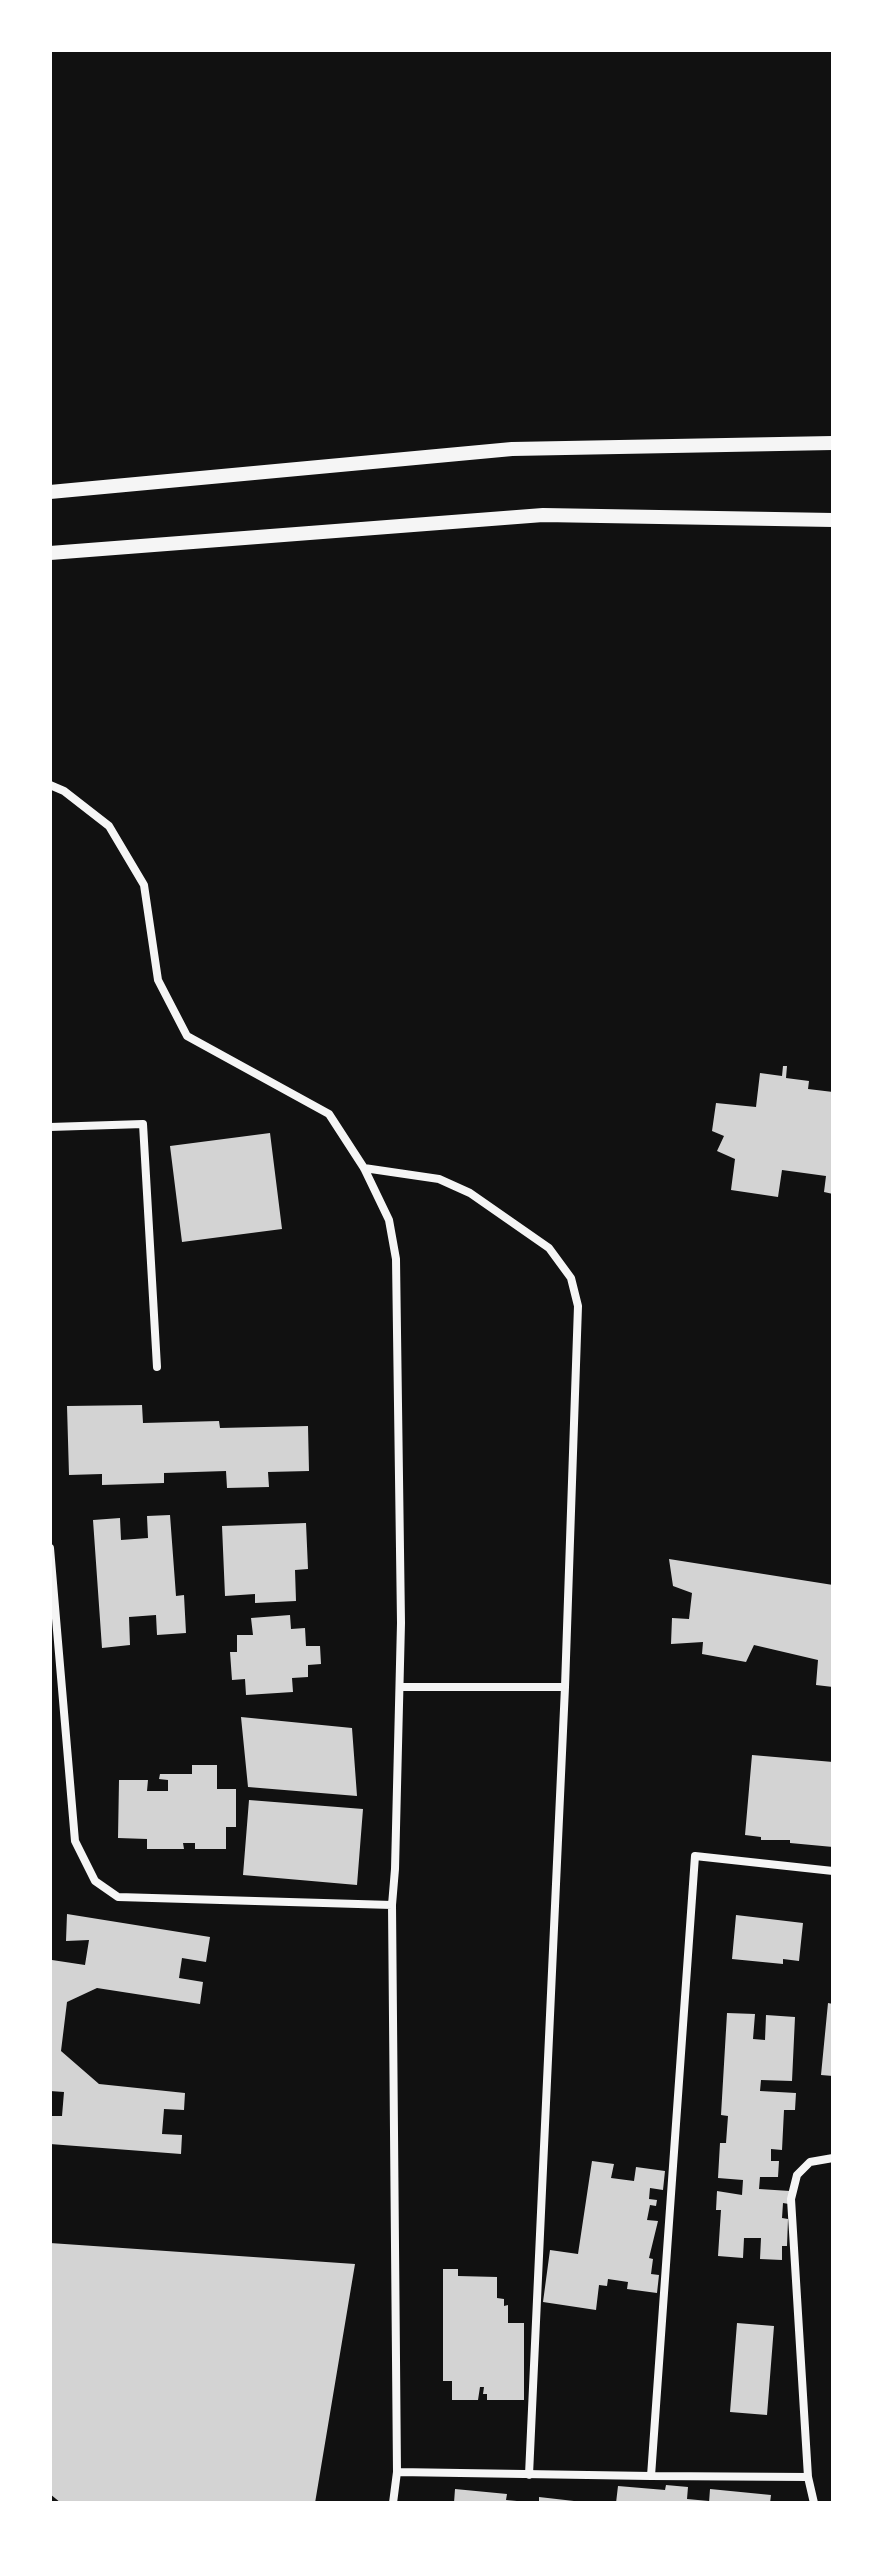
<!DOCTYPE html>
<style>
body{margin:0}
#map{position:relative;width:883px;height:2553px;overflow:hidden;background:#111;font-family:"Noto Sans",sans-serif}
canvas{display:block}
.frame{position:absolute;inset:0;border:52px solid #fff;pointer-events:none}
</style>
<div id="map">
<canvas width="883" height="2553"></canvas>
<div class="frame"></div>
</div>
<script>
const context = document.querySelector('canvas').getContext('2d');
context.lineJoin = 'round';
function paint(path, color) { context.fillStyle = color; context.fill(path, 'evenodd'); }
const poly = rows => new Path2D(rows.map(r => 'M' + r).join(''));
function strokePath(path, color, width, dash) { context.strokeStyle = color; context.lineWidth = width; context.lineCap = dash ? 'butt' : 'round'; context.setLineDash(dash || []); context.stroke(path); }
paint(poly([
 [783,1066,787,1066,786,1078,809,1081,808,1089,833,1092,833,1194,824,1192,826,1176,782,1170,778,1197,731,1190,735,1159,717,1151,724,1136,712,1131,716,1103,756,1107,760,1073,782,1076],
 [270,1133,282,1229,182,1242,170,1146],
 [142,1405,143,1423,219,1421,220,1428,308,1426,309,1471,268,1472,269,1487,227,1488,226,1471,164,1473,164,1483,102,1485,102,1474,69,1475,67,1406],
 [170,1515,176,1596,184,1595,186,1633,157,1635,156,1615,129,1617,130,1645,102,1648,93,1520,120,1518,121,1540,148,1538,147,1516],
 [306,1523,308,1569,295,1570,296,1601,255,1603,255,1594,225,1596,222,1526],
 [669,1559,833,1585,833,1687,816,1685,818,1660,754,1645,746,1662,702,1654,703,1642,671,1644,672,1618,689,1619,692,1593,673,1586],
 [290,1615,291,1629,305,1628,306,1646,320,1646,321,1664,308,1665,308,1677,292,1678,293,1692,246,1695,245,1679,232,1680,230,1652,237,1652,237,1635,253,1635,251,1618],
 [241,1717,352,1728,357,1796,248,1787],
 [752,1755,833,1762,833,1847,790,1843,790,1840,761,1840,761,1837,745,1835],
 [192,1765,217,1765,217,1789,236,1789,236,1827,226,1827,226,1849,195,1849,195,1843,183,1843,184,1849,147,1849,147,1839,118,1838,119,1780,148,1780,147,1791,168,1791,168,1780,159,1779,160,1774,192,1774],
 [249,1800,363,1809,357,1885,243,1875],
 [67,1914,210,1937,206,1962,182,1958,179,1978,203,1982,200,2004,97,1988,67,2002,61,2051,99,2084,185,2093,184,2110,164,2109,162,2134,182,2135,181,2154,50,2144,50,2116,62,2116,64,2092,50,2091,52,1960,85,1965,89,1940,66,1941],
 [736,1915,803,1923,799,1961,783,1959,783,1964,732,1959],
 [828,2003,833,2004,833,2076,821,2075],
 [727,2013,755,2014,753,2039,765,2040,766,2015,795,2017,792,2081,761,2080,760,2091,796,2093,795,2110,784,2110,782,2150,771,2149,771,2161,779,2161,778,2177,760,2177,759,2189,790,2191,789,2204,783,2203,782,2218,788,2219,787,2246,782,2246,782,2260,760,2259,761,2238,744,2238,743,2258,718,2256,721,2210,716,2210,717,2191,742,2195,743,2180,718,2178,720,2143,726,2143,728,2116,721,2115],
 [592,2161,614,2164,611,2178,634,2181,636,2167,665,2171,663,2190,650,2188,649,2199,657,2200,656,2206,650,2205,647,2220,658,2221,649,2258,653,2259,651,2274,659,2275,657,2293,627,2289,628,2282,608,2279,607,2286,599,2285,596,2310,543,2302,550,2250,578,2254],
 [50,2243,355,2264,315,2503,61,2503,50,2494],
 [443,2269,458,2269,458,2276,497,2277,497,2298,504,2299,504,2306,508,2305,508,2323,524,2323,524,2400,487,2400,487,2394,483,2394,484,2387,480,2387,478,2400,452,2400,452,2381,443,2381],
 [737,2323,774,2326,767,2415,730,2412],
 [666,2485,688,2487,687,2499,709,2501,709,2503,616,2503,618,2486,665,2490],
 [455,2489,507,2494,506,2500,517,2501,517,2503,454,2503],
 [710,2489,771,2495,770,2503,709,2503],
 [539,2497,574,2501,574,2503,539,2503]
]), '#d3d3d3');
strokePath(poly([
 [50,785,64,791,109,826,144,885,158,980,187,1036,329,1114,364,1168,389,1220,396,1259,401,1623,395,1869,392,1905,397,2472],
 [50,1127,143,1124,157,1367],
 [364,1168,439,1179,470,1193,549,1248,571,1278,578,1306,565,1687,529,2475],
 [50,1548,75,1841,95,1881,118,1897,392,1905],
 [400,1687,565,1687],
 [651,2476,808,2477],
 [393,2503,397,2472,651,2476,695,1856,833,1871],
 [814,2503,808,2477,791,2199,797,2175,810,2162,833,2158]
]), '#f5f5f5', 8);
strokePath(poly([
 [50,492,512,449,833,443],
 [50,553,543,515,833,520]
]), '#f5f5f5', 14);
</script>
